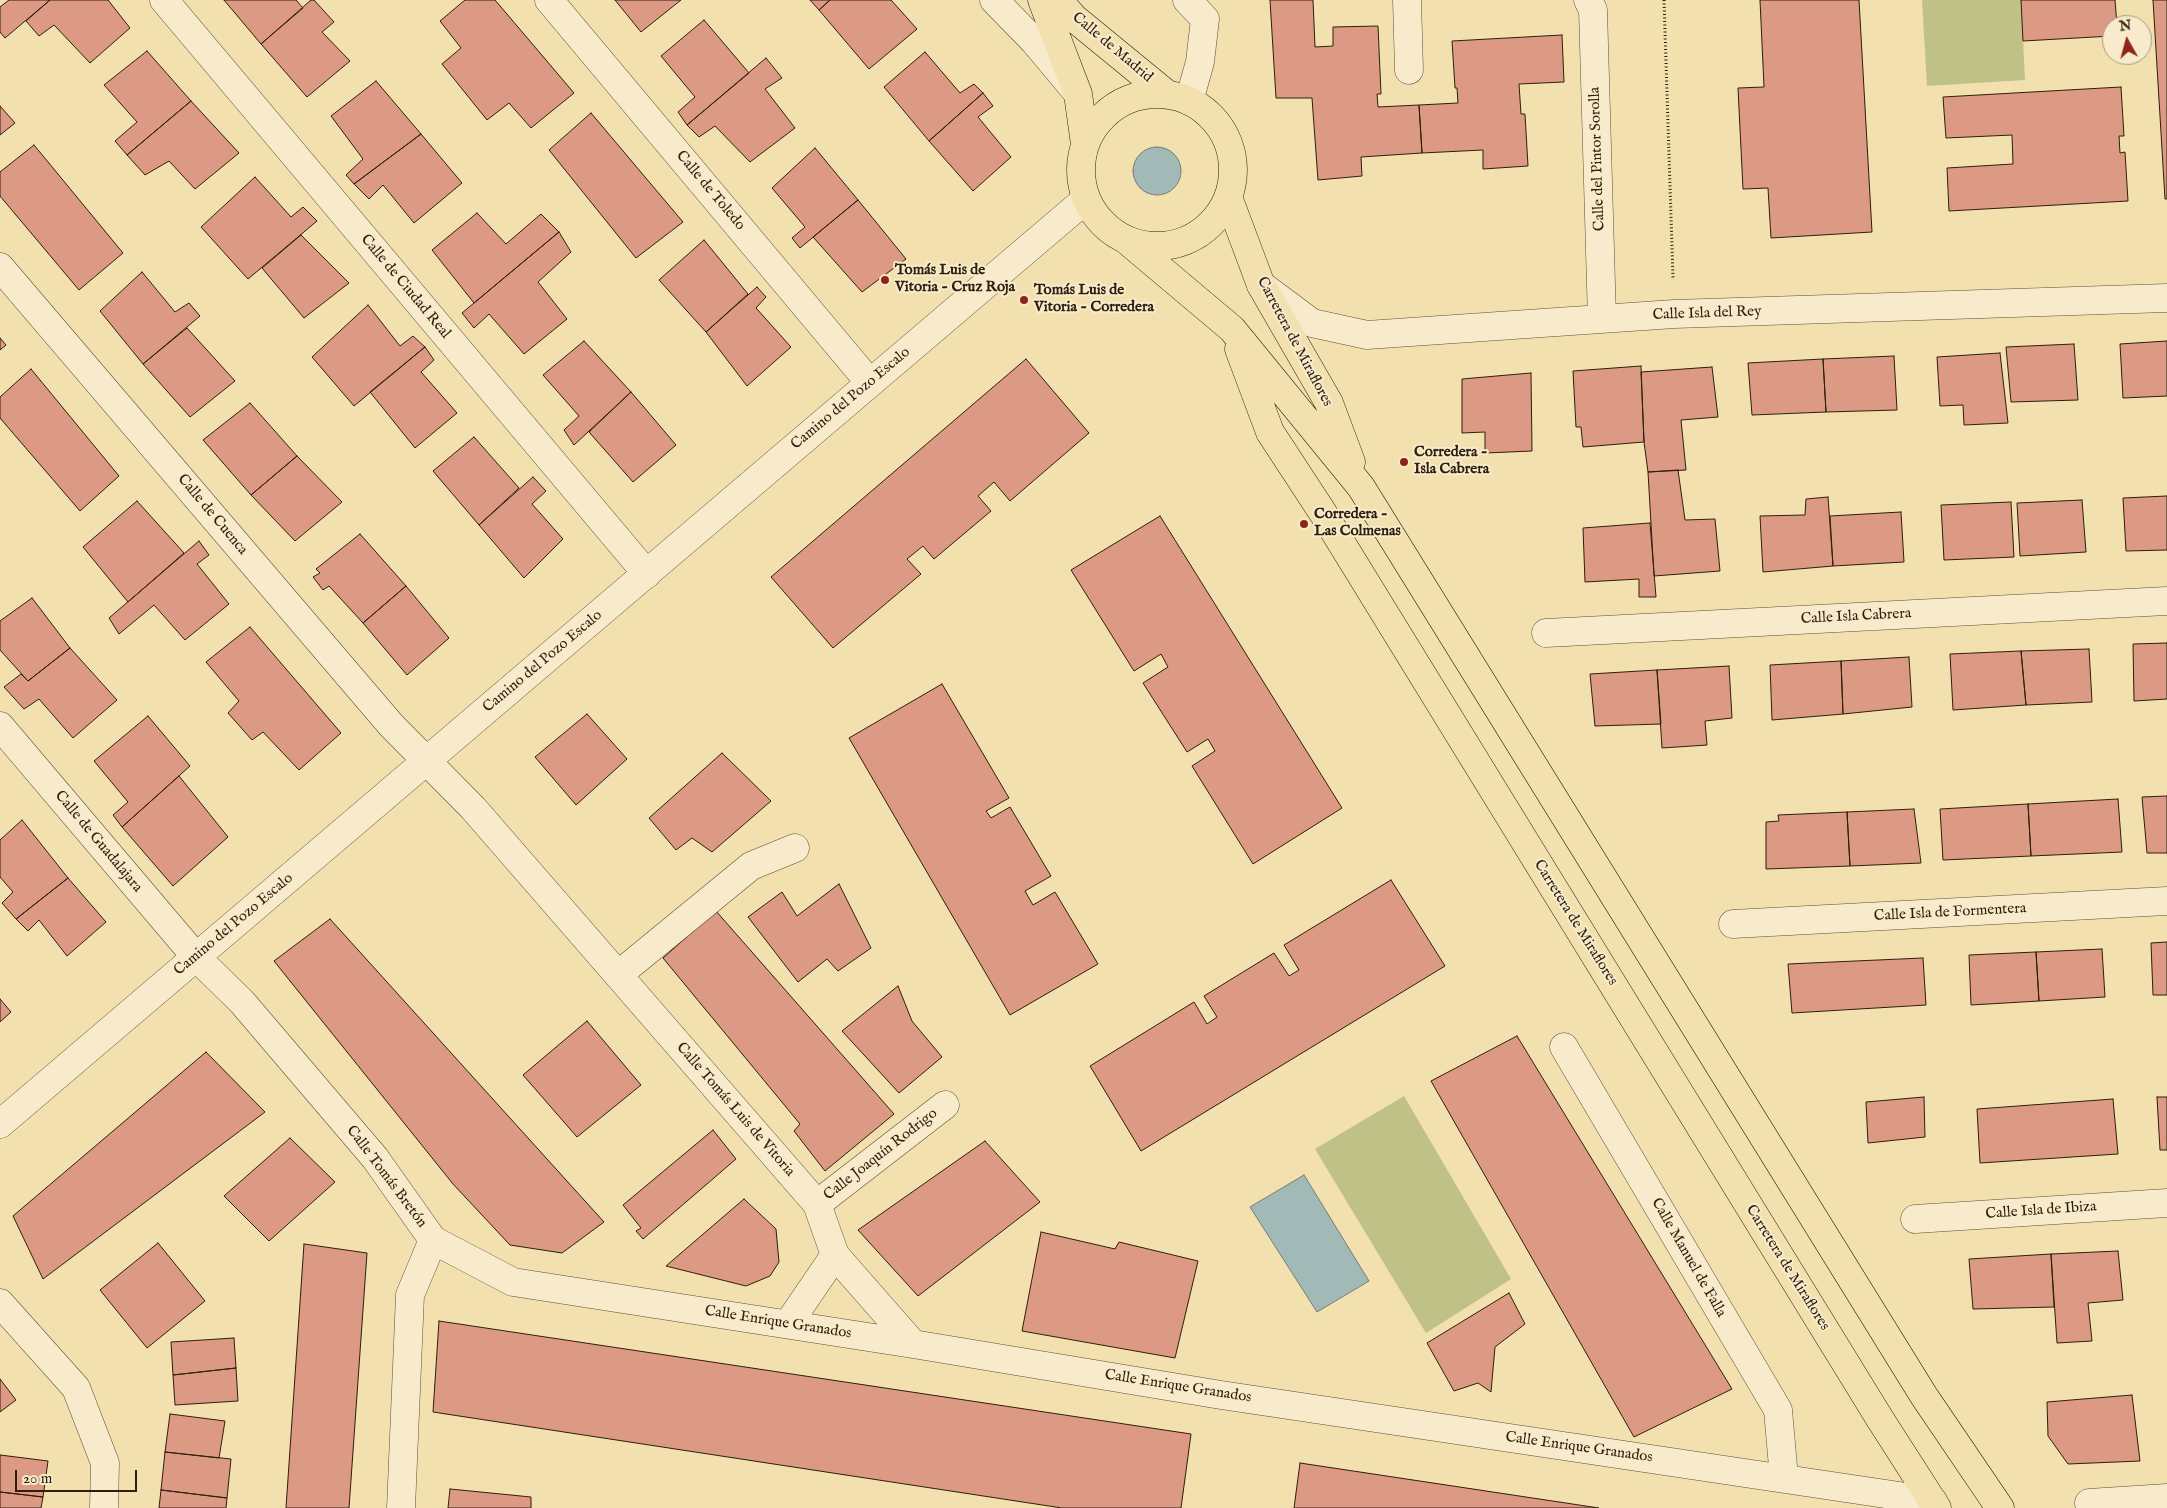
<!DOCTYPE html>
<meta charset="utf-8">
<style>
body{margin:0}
#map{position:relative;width:2167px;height:1508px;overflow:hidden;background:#f2e0af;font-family:"IM FELL English",serif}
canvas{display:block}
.north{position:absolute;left:2102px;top:15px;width:50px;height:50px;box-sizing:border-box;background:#f7ebcb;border:1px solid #a7997f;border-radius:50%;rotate:353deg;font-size:14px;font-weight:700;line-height:20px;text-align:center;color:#2e1e0c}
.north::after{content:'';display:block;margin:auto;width:18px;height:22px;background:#8f2418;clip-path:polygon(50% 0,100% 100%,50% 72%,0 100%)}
.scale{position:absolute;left:15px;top:1470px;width:122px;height:22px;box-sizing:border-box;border:2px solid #2e1e0c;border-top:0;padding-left:6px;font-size:15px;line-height:18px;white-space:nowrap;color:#2e1e0c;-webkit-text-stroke:4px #f7ebcb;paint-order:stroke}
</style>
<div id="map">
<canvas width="2167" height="1508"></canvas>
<div class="north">N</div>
<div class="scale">20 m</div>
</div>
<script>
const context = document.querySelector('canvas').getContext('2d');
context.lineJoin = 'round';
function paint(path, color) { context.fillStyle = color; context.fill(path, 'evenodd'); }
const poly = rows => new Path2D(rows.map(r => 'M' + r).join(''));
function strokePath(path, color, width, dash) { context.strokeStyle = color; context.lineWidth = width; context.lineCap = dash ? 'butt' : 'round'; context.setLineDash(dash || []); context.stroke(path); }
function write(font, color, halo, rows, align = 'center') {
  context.font = font + ' "IM FELL English",serif'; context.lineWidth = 4; context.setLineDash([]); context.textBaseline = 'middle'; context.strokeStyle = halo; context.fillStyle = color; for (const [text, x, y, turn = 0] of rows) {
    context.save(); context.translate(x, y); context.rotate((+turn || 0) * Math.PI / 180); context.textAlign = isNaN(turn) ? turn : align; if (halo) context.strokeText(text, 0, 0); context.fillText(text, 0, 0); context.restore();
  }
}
paint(poly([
 [1922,0,2021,0,2025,80,1927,86],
 [1404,1096,1511,1279,1426,1333,1315,1149]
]), '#bfc187');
const water = poly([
 '1133 171a24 24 0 1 1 48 0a24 24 0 1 1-48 0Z',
 [1304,1175,1369,1281,1317,1312,1250,1207,1304,1175]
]);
paint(water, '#a2bab7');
strokePath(water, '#747c73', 1);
const building = poly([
 [9,0,50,0,5,38,0,32,0,7,9,0],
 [50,0,108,0,130,28,90,63,54,25,39,36,26,21,50,0],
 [224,0,296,0,303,8,261,44,224,0],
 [311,0,314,0,334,22,322,32,350,61,307,97,261,44,311,0],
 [465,0,495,0,574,93,531,128,509,103,487,120,442,64,461,48,440,21,465,0],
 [615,0,681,0,641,32,615,0],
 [810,0,830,0,819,10,810,0],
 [830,0,891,0,917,29,869,69,819,10,830,0],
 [1270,0,1313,0,1315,47,1333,46,1333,27,1378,26,1381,94,1377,94,1378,107,1419,105,1422,153,1361,157,1362,176,1318,180,1312,98,1276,98,1270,0],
 [1760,0,1859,0,1872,232,1771,238,1768,188,1743,189,1738,88,1764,87,1760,0],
 [2021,0,2115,0,2117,25,2112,25,2112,36,2023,41,2021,0],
 [2153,0,2167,0,2167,199,2165,199,2153,0],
 [704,20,749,73,687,125,678,112,695,97,661,56,704,20],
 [1562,35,1564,82,1519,84,1521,114,1525,114,1528,166,1483,169,1483,150,1422,153,1419,105,1458,103,1457,88,1455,88,1452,41,1562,35],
 [147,51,191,101,127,155,115,141,137,122,104,85,147,51],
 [925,52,960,93,974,84,983,93,929,141,884,87,925,52],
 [766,58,782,78,765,89,795,128,750,162,715,126,699,137,687,125,766,58],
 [376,81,421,134,354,184,346,175,363,159,331,116,376,81],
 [2121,87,2124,136,2119,136,2120,153,2125,152,2128,201,1949,211,1947,168,2013,164,2012,135,1946,138,1943,97,2121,87],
 [983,93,993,106,978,117,1011,157,973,191,929,141,983,93],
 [191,101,239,153,195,189,169,161,145,175,127,155,191,101],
 [0,106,15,123,0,135,0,106],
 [591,113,683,222,636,258,549,150,591,113],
 [421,134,462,183,414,223,383,185,369,199,354,184,421,134],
 [34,145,123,253,79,290,0,196,0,172,34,145],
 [815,148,858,200,800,248,792,238,805,227,772,188,815,148],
 [255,177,291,217,303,207,317,221,248,279,201,227,255,177],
 [858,200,906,259,862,292,813,237,858,200],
 [477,213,506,244,541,214,559,232,474,303,432,250,477,213],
 [559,232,571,252,538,282,567,319,524,354,489,314,474,328,462,313,559,232],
 [301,235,349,283,304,318,262,268,301,235],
 [704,240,748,294,706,332,659,280,704,240],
 [142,272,175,312,189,303,200,316,143,364,100,311,142,272],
 [757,287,766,297,756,308,791,347,747,386,706,332,757,287],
 [368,305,400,346,413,336,425,347,354,406,312,357,368,305],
 [187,328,235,381,190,417,143,364,187,328],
 [0,338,6,345,0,350,0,338],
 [584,341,631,392,574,445,564,430,579,416,543,375,584,341],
 [2167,341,2167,396,2123,398,2120,344,2167,341],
 [2074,344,2078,400,2011,402,2006,347,2074,344],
 [425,347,434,360,421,372,457,413,415,448,370,392,425,347],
 [2000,353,2008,423,1964,425,1963,405,1940,406,1937,357,2000,353],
 [1894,356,1897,410,1826,412,1823,359,1894,356],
 [1026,359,1089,433,1010,501,994,482,978,496,991,511,934,559,923,546,907,559,921,574,833,648,771,577,1026,359],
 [1823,359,1826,412,1752,415,1748,363,1823,359],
 [1641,366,1644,442,1583,447,1581,427,1576,427,1573,371,1641,366],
 [1712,367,1718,417,1681,420,1686,470,1648,472,1644,442,1641,372,1712,367],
 [31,369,119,476,80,511,0,418,0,397,31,369],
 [1531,373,1532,451,1485,453,1485,432,1462,433,1462,379,1531,373],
 [631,392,676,445,633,482,589,432,631,392],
 [250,403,297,456,251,495,203,440,250,403],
 [474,437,519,488,479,525,433,471,474,437],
 [297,456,342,502,295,541,251,495,297,456],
 [1678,470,1685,520,1715,519,1720,571,1654,576,1648,472,1678,470],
 [533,477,546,491,532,504,563,539,524,578,479,525,533,477],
 [2167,496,2167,550,2126,551,2123,498,2167,496],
 [1828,497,1833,566,1763,572,1760,516,1805,515,1806,499,1828,497],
 [2082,500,2086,552,2020,556,2017,503,2082,500],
 [137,501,184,553,128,602,83,547,137,501],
 [2011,502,2014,557,1944,560,1941,505,2011,502],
 [1901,512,1904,562,1833,566,1830,516,1901,512],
 [1160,516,1342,808,1253,864,1192,766,1215,751,1208,739,1187,752,1143,683,1168,667,1161,654,1134,671,1071,570,1160,516],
 [1650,523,1656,597,1639,597,1639,579,1585,582,1583,528,1650,523],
 [360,534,406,586,363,623,329,586,323,590,313,577,320,573,316,569,360,534],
 [199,541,209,555,197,564,229,604,185,640,154,605,119,634,109,618,199,541],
 [406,586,449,638,407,675,363,623,406,586],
 [32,598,70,648,28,681,0,650,0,621,32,598],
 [250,627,341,733,299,770,263,732,252,740,228,713,239,701,206,662,250,627],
 [2167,643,2167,699,2134,701,2133,644,2167,643],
 [70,648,117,700,73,738,39,699,24,709,4,687,21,674,28,681,70,648],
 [2089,649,2092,702,2026,705,2021,651,2089,649],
 [2021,651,2026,705,1953,710,1950,654,2021,651],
 [1909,657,1912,707,1843,714,1841,661,1909,657],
 [1841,661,1843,714,1772,720,1770,665,1841,661],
 [1729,666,1732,718,1705,721,1707,745,1662,748,1657,670,1729,666],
 [1657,670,1661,724,1595,726,1590,674,1657,670],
 [942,684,1009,798,986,811,991,818,1010,807,1051,876,1025,891,1033,905,1055,892,1098,964,1010,1015,849,738,942,684],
 [587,714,627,759,576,805,535,757,587,714],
 [148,716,190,766,122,827,113,815,128,802,94,761,148,716],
 [722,753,771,801,712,852,692,838,676,850,649,818,722,753],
 [179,776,228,837,173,886,122,827,179,776],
 [2167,796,2167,853,2147,853,2142,797,2167,796],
 [2118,799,2122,852,2031,856,2028,804,2118,799],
 [2028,804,2031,856,1943,860,1940,809,2028,804],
 [1914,809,1921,863,1850,866,1847,812,1914,809],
 [1847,812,1850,866,1766,869,1766,822,1779,821,1778,815,1847,812],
 [22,820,68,878,16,919,2,903,13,892,0,877,0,840,22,820],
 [68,878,106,922,67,956,39,920,28,931,16,919,68,878],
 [1391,880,1445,966,1141,1151,1090,1066,1194,1002,1207,1024,1217,1017,1204,996,1274,953,1289,976,1299,970,1284,945,1391,880],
 [839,884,871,948,838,971,827,959,798,982,748,917,782,892,797,916,839,884],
 [716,911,894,1114,825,1171,794,1131,800,1124,663,958,716,911],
 [330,919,604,1222,562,1253,510,1245,453,1184,274,961,330,919],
 [2167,942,2167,995,2153,995,2151,943,2167,942],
 [2102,949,2105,997,2039,1001,2036,952,2102,949],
 [2036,952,2039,1001,1971,1005,1969,955,2036,952],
 [1923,958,1926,1005,1792,1013,1788,964,1923,958],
 [898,986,912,1021,942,1057,899,1093,842,1031,898,986],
 [0,999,11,1012,0,1022,0,999],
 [587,1021,641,1085,577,1137,523,1075,587,1021],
 [1517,1036,1732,1389,1634,1437,1431,1081,1517,1036],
 [206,1052,265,1112,43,1279,13,1216,206,1052],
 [1924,1097,1925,1137,1868,1143,1866,1102,1924,1097],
 [2157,1097,2167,1097,2167,1150,2160,1150,2157,1097],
 [2113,1099,2118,1154,1980,1163,1977,1109,2113,1099],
 [713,1130,736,1159,643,1239,636,1231,641,1228,623,1205,713,1130],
 [290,1138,335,1182,269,1241,224,1196,290,1138],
 [985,1141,1040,1202,918,1296,858,1230,985,1141],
 [744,1199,776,1229,779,1262,770,1276,746,1286,666,1266,744,1199],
 [1041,1232,1115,1249,1119,1242,1198,1261,1175,1358,1022,1331,1041,1232],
 [158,1243,205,1301,147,1348,100,1290,158,1243],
 [304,1244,367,1253,349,1508,286,1508,304,1244],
 [2118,1251,2123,1300,2088,1303,2092,1341,2057,1343,2051,1254,2118,1251],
 [2051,1254,2054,1307,1973,1309,1969,1259,2051,1254],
 [1509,1293,1525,1324,1495,1347,1491,1392,1478,1383,1454,1391,1427,1343,1509,1293],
 [439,1321,1191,1434,1181,1508,1062,1508,433,1412,439,1321],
 [234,1338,236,1368,173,1375,171,1342,234,1338],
 [236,1368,238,1401,175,1405,173,1375,236,1368],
 [0,1379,16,1400,0,1412,0,1379],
 [2132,1395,2140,1461,2068,1464,2048,1436,2047,1402,2132,1395],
 [170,1414,225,1421,219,1458,165,1452,170,1414],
 [165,1452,231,1459,227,1498,161,1490,165,1452],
 [0,1455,48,1461,43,1497,0,1492,0,1455],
 [1300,1463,1599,1508,1294,1508,1300,1463],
 [450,1489,531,1497,531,1508,448,1508,450,1489],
 [161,1490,227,1498,226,1508,159,1508,161,1490],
 [0,1492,43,1497,41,1508,0,1508,0,1492]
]);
paint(building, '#dc9984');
strokePath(building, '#2e1e0c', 1);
const minor = poly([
 [164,0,647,574],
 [549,0,870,383],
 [994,0,1034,41,1075,90],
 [1187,0,1205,19,1200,62,1189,101],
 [1407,0,1409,70],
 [1588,0,1593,10,1602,319],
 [0,267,391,725,473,808,817,1204,835,1255,913,1344],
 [1261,285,1312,323,1367,335,1674,314,2167,298],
 [1546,633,2167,601],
 [0,726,196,957,242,1002,375,1158,433,1240,513,1282,913,1344,1221,1395,1933,1501],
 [1733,924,2167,901],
 [618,975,751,866,795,848],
 [1564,1047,1778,1410,1784,1478],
 [0,1124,1085,200],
 [817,1204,945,1105],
 [1915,1219,2167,1203],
 [0,1303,76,1388,105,1463,104,1508],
 [788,1324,835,1255],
 [2089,1503,2167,1498],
 [401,1508,410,1295,433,1240]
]);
const major = poly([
 [1042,0,1078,94,1085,144],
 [1058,0,1074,18,1168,95],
 '1081 170a76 76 0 1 1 152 0a76 76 0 1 1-152 0Z',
 [1228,197,1261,285,1329,403,1351,462],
 [1125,239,1232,329,1361,487,1924,1396,2000,1508],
 [1239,349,1270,432,1323,513,1880,1419,1937,1508]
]);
strokePath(minor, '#5f4e35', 29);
strokePath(major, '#2e1e0c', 29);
strokePath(poly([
 [1664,0,1673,278]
]), '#2e1e0c', 3, [1, 2.5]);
strokePath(minor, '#f7ebcb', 28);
strokePath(major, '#f2e0af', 28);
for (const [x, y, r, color] of [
 [885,280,5,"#8f2418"],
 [1024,300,5,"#8f2418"],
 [1404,462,5,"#8f2418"],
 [1304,524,5,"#8f2418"]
]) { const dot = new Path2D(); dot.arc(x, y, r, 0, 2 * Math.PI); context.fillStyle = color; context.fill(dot); strokePath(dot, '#f7ebcb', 2); }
write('15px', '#2e1e0c', '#f7ebcb', [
 ["Calle de Madrid",1112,48,40],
 ["Calle del Pintor Sorolla",1598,159,-92],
 ["Calle de Toledo",710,191,50],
 ["Calle de Ciudad Real",405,287,50],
 ["Calle Isla del Rey",1707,314,-2],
 ["Carretera de Miraflores",1294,342,62],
 ["Camino del Pozo Escalo",851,399,-40],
 ["Calle de Cuenca",212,515,50],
 ["Calle Isla Cabrera",1856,617,-3],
 ["Camino del Pozo Escalo",543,662,-40],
 ["Calle de Guadalajara",98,842,50],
 ["Calle Isla de Formentera",1950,913,-3],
 ["Carretera de Miraflores",1575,923,58],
 ["Camino del Pozo Escalo",234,925,-40],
 ["Calle Tomás Luis de Vitoria",735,1110,49],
 ["Calle Joaquín Rodrigo",881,1155,-38],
 ["Calle Tomás Bretón",386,1177,53],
 ["Calle Isla de Ibiza",2041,1211,-4],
 ["Calle Manuel de Falla",1688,1258,60],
 ["Carretera de Miraflores",1787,1268,58],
 ["Calle Enrique Granados",778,1323,9],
 ["Calle Enrique Granados",1178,1387,9],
 ["Calle Enrique Granados",1579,1448,8]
]);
write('bold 15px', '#2e1e0c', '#f7ebcb', [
 ["Tomás Luis de",895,271],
 ["Vitoria - Cruz Roja",895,288],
 ["Tomás Luis de",1034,291],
 ["Vitoria - Corredera",1034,308],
 ["Corredera -",1414,453],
 ["Isla Cabrera",1414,470],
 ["Corredera -",1314,515],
 ["Las Colmenas",1314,532]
], 'left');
</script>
